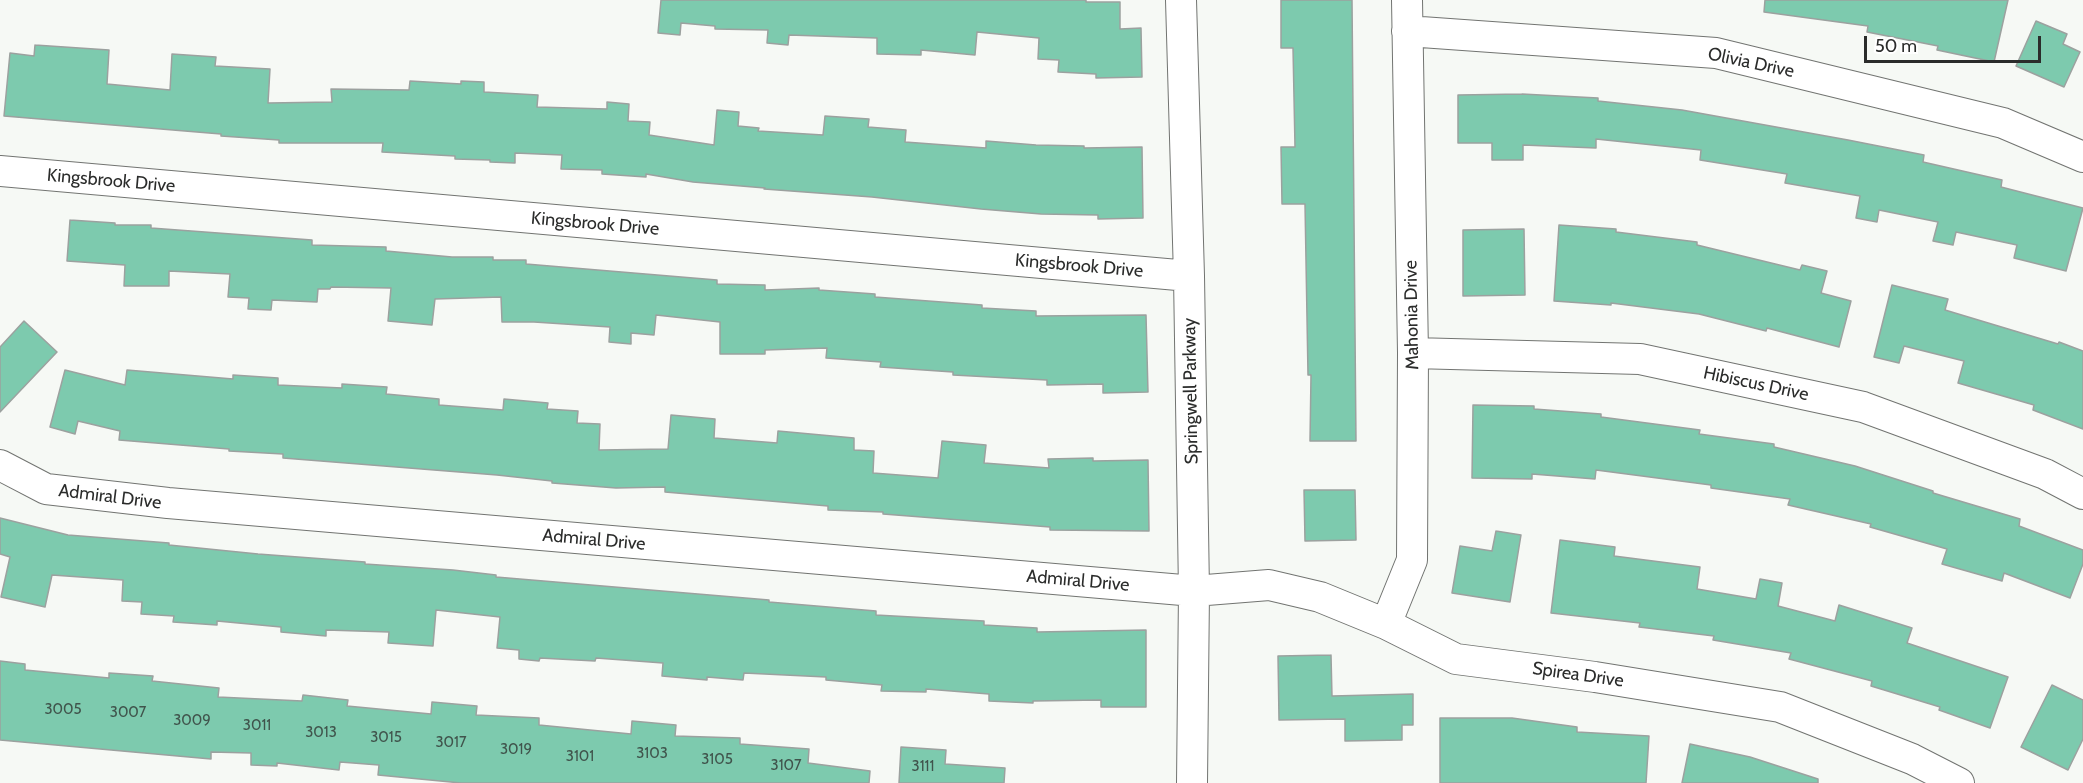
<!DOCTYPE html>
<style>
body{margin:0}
#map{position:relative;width:2083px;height:783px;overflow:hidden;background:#f6f9f5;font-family:Cabin,sans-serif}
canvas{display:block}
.scale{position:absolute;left:1864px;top:36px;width:177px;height:27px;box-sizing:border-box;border:3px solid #2b2c2b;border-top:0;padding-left:8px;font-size:18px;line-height:21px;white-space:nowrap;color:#2b2c2b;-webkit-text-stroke:4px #fff;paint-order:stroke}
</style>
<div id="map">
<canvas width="2083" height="783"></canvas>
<div class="scale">50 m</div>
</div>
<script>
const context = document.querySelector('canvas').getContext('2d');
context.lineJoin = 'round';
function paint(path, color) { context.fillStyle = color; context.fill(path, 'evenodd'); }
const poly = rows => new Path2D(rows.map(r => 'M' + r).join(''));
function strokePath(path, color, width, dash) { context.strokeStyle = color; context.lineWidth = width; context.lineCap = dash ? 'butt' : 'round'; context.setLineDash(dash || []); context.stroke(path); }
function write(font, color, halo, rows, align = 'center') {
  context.font = font + ' Cabin,sans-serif'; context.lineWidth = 4.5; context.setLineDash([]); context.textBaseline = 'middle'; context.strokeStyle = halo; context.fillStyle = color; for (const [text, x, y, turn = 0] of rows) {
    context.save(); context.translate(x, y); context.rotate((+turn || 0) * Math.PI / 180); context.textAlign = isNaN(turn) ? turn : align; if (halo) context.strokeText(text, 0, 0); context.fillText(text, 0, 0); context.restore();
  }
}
const building = poly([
 [661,0,1086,0,1086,2,1120,2,1120,29,1141,28,1142,77,1096,78,1096,74,1058,72,1059,60,1038,59,1039,38,977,32,975,55,921,50,921,55,877,54,877,38,789,35,788,45,767,43,768,30,715,29,715,26,681,23,680,35,658,33,661,0],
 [1281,0,1352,0,1356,441,1310,441,1311,375,1308,375,1305,204,1282,204,1281,147,1295,147,1293,48,1281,48,1281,0],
 [1765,0,2008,0,1994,62,1937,50,1938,46,1867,32,1868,26,1764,12,1765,0],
 [2036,21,2067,34,2063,44,2080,52,2064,87,2016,66,2036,21],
 [35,45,109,50,107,84,170,90,172,54,216,57,215,66,270,69,268,103,332,102,331,89,409,90,410,81,461,84,461,81,484,82,484,92,538,95,537,107,607,109,607,102,629,104,628,121,650,122,649,135,714,145,717,110,739,112,738,126,759,128,758,131,823,135,825,116,869,119,868,127,906,130,905,142,986,148,986,141,1036,145,1084,146,1084,148,1142,147,1143,218,1098,219,1098,215,1041,214,981,209,872,197,764,189,765,188,693,182,646,174,646,177,602,174,602,170,561,169,562,155,515,153,515,163,490,162,490,160,455,159,455,156,382,152,383,143,279,143,279,140,221,136,221,134,4,116,10,53,34,56,35,45],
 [1522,94,1598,98,1598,101,1682,110,1848,140,1924,155,1923,162,2002,180,2001,187,2083,208,2066,271,2014,258,2017,245,1956,232,1953,245,1933,241,1938,222,1879,210,1877,222,1856,218,1860,196,1785,183,1787,174,1700,160,1701,150,1596,139,1596,148,1523,145,1523,160,1492,160,1492,143,1458,143,1458,95,1522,94],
 [70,220,115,223,115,225,151,225,151,228,312,240,312,245,386,247,386,251,452,257,493,257,493,260,526,260,526,264,717,280,717,284,765,285,765,290,819,288,819,290,875,294,875,297,982,305,982,308,1036,311,1036,316,1146,315,1148,392,1103,393,1103,384,1047,385,1047,380,953,375,953,372,880,367,881,362,826,358,827,348,765,350,765,354,720,354,720,322,656,315,654,335,631,333,631,344,609,342,610,327,534,322,502,322,501,297,435,299,432,325,388,321,391,288,331,287,330,289,318,289,317,302,272,300,271,310,248,309,249,298,228,297,230,274,169,271,169,286,124,286,125,265,67,261,70,220],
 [1559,225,1616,229,1616,232,1697,242,1697,245,1800,270,1802,265,1827,271,1821,293,1851,301,1839,347,1767,328,1766,331,1699,314,1611,303,1611,305,1554,301,1559,225],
 [1524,229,1525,295,1463,296,1463,230,1524,229],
 [1892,285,1948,299,1945,310,2058,344,2059,342,2083,351,2083,429,2033,410,2034,405,1958,383,1964,361,1904,346,1899,363,1874,357,1892,285],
 [24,321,57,352,0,412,0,347,24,321],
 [65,370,125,385,127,370,233,379,233,375,278,378,278,385,342,388,342,384,387,387,386,394,439,399,439,405,503,410,504,399,548,403,547,409,578,411,577,423,600,424,599,450,668,449,671,415,715,419,714,438,777,443,778,431,854,438,854,450,874,451,873,473,938,478,942,441,986,445,984,463,1049,468,1048,459,1093,458,1093,461,1148,460,1149,531,1050,530,1050,527,883,514,883,512,828,510,828,506,665,492,665,487,616,488,552,483,552,481,497,475,283,458,283,454,229,451,229,449,119,440,120,431,78,421,75,434,50,427,65,370],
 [1473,405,1534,406,1534,409,1601,414,1601,417,1700,430,1699,434,1774,444,1774,447,1855,466,1933,491,1933,493,2020,519,2019,526,2083,550,2083,564,2070,598,2004,573,2002,581,1942,564,1947,549,1870,527,1871,524,1788,505,1790,499,1711,488,1711,485,1596,470,1595,479,1532,474,1532,479,1472,478,1473,405],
 [1304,490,1355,490,1356,540,1305,541,1304,490],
 [0,518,68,535,169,543,169,545,258,554,365,562,365,564,453,570,496,575,496,577,769,600,769,602,876,611,876,615,984,621,984,625,1037,628,1037,632,1146,630,1146,707,1101,707,1101,700,1033,701,1033,703,989,701,989,694,926,689,926,692,881,691,882,685,826,680,826,677,744,673,743,680,707,677,707,680,662,676,663,663,596,658,595,661,540,658,539,661,519,659,519,650,497,648,500,617,436,610,433,646,388,643,389,632,326,630,326,636,281,632,281,627,217,621,217,625,173,622,174,616,141,614,142,602,122,601,123,580,52,575,45,607,1,597,10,557,0,554,0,518],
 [1496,531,1521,535,1510,602,1452,593,1460,546,1492,551,1496,531],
 [1560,540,1615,547,1614,556,1700,567,1697,589,1756,599,1760,579,1782,583,1778,606,1835,621,1839,605,1912,628,1907,643,2008,677,1990,728,1939,710,1940,707,1871,686,1872,681,1789,659,1791,653,1713,640,1714,636,1639,627,1640,623,1551,613,1560,540],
 [1331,655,1332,696,1413,694,1413,725,1402,725,1402,740,1345,741,1345,719,1279,720,1278,656,1331,655],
 [0,661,25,664,25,670,109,678,109,673,153,676,152,681,219,688,218,697,302,701,303,695,348,700,347,706,431,714,432,702,477,706,476,715,539,718,539,725,631,734,632,721,676,725,675,736,740,738,740,744,809,749,808,763,870,771,869,783,461,783,378,775,379,765,340,762,339,770,277,763,277,766,251,765,251,753,211,752,211,759,0,740,0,661],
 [2052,685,2083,700,2083,739,2068,770,2021,747,2052,685],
 [1440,718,1512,718,1577,727,1577,732,1649,736,1646,783,1440,783,1440,718],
 [1690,744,1750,757,1818,779,1818,783,1682,783,1690,744],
 [901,747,946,750,945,764,1005,768,1004,783,899,783,901,747]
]);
paint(building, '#7dcaae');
strokePath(building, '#9ca19f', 1.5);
const minor = poly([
 [1181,0,1189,276,1194,591,1192,783],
 [1407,31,1716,53,2003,123,2083,157],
 [0,171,1189,276],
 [1413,353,1640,359,1863,407,2045,474,2083,494],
 [0,465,46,489,168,503,1194,591,1269,585,1320,597,1386,624,1456,659,1595,677,1780,707,1912,759,1959,783],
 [1386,624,1412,560,1413,353,1407,0]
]);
strokePath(minor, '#727471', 32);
strokePath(minor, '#fff', 30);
write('15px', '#40544c', null, [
 ["3005",63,710],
 ["3007",128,713],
 ["3009",192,721],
 ["3011",257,726],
 ["3013",321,733],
 ["3015",386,738],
 ["3017",451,743],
 ["3019",516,750],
 ["3103",652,754],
 ["3101",580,757],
 ["3105",717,760],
 ["3107",786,766],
 ["3111",923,767]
]);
write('18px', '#2b2c2b', '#fff', [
 ["Olivia Drive",1751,63,12],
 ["Kingsbrook Drive",111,181,5],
 ["Kingsbrook Drive",595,224,5],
 ["Kingsbrook Drive",1079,266,5],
 ["Mahonia Drive",1412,315,-91],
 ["Hibiscus Drive",1756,384,12],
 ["Springwell Parkway",1191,391,-91],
 ["Admiral Drive",110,497,7],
 ["Admiral Drive",594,540,5],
 ["Admiral Drive",1078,581,5],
 ["Spirea Drive",1578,675,8]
]);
</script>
